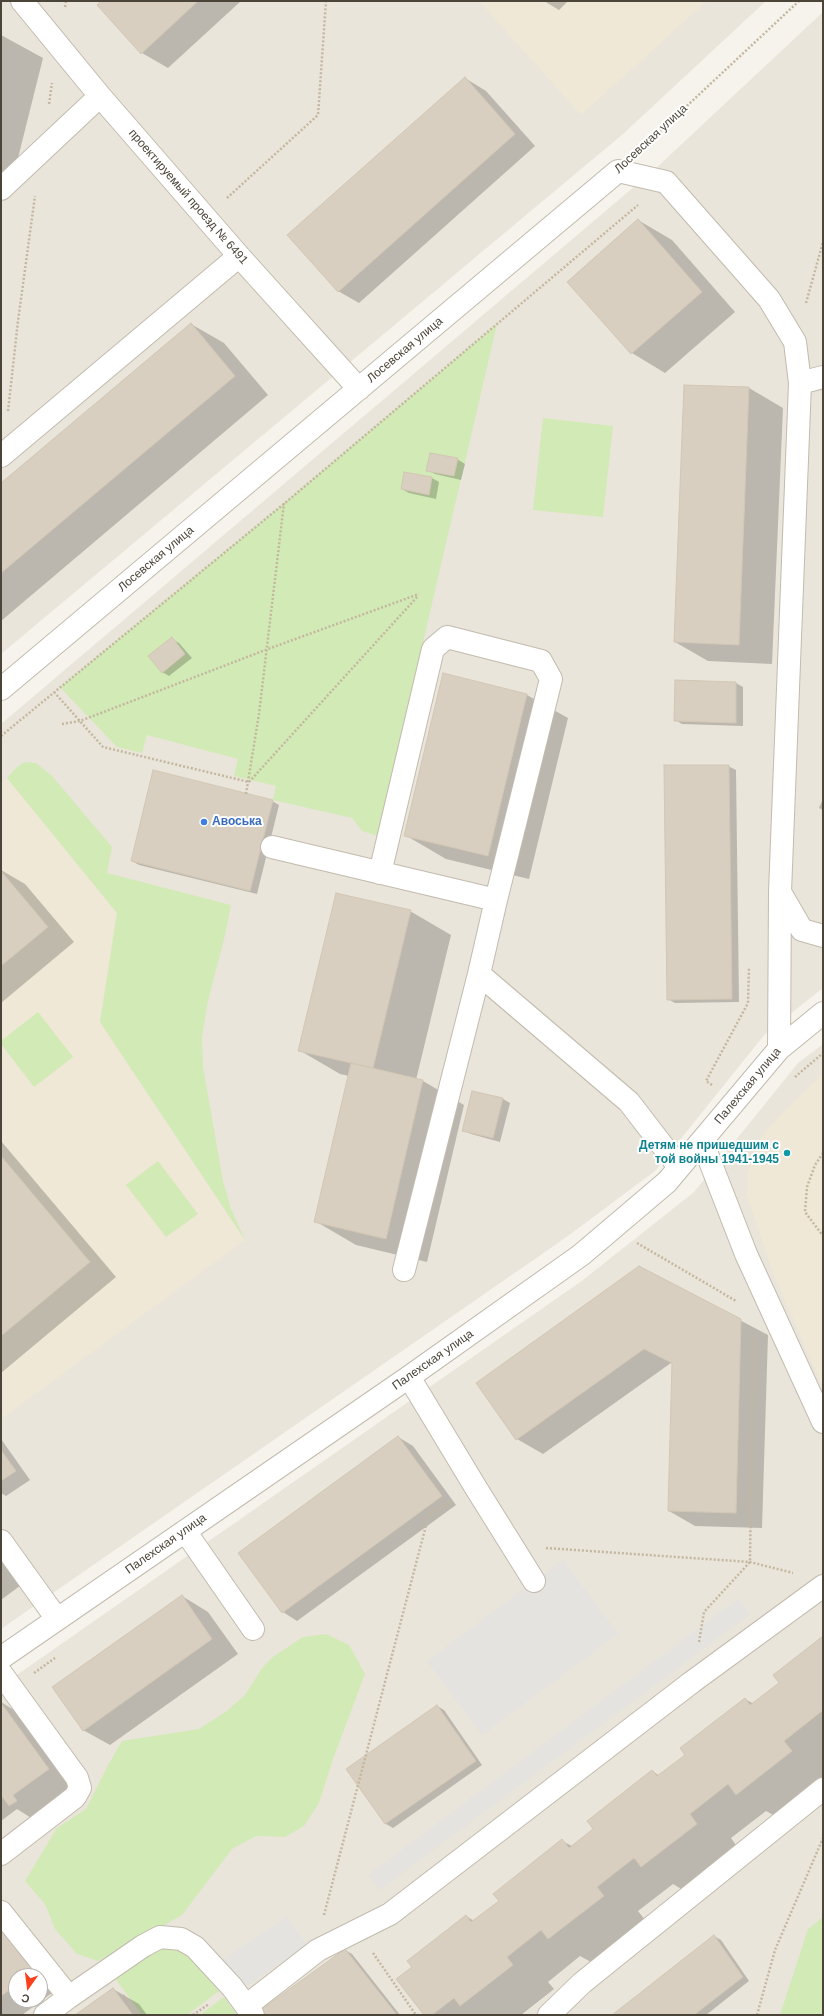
<!DOCTYPE html>
<meta charset="utf-8">
<style>
body{margin:0}
#map{position:relative;width:824px;height:2016px;overflow:hidden;background:#f6f3ec;font-family:Helvetica,sans-serif}
canvas{display:block}
.frame{position:absolute;inset:0;border:2px solid #4b4439;pointer-events:none}
.north{position:absolute;left:8px;top:1968px;width:40px;height:40px;box-sizing:border-box;background:#fff;border:1px solid #b7b4b0;border-radius:50%;rotate:194deg;font-size:11px;font-weight:700;line-height:16px;text-align:center;color:#4b4439}
.north::after{content:'';display:block;margin:auto;width:14px;height:18px;background:#fc3f1d;clip-path:polygon(50% 0,100% 100%,50% 72%,0 100%)}
</style>
<div id="map">
<canvas width="824" height="2016"></canvas>
<div class="frame"></div>
<div class="north">С</div>
</div>
<script>
const context = document.querySelector('canvas').getContext('2d');
context.lineJoin = 'round';
function paint(path, color) { context.fillStyle = color; context.fill(path, 'evenodd'); }
const poly = rows => new Path2D(rows.map(r => 'M' + r).join(''));
function strokePath(path, color, width, dash) { context.strokeStyle = color; context.lineWidth = width; context.lineCap = dash ? 'butt' : 'round'; context.setLineDash(dash || []); context.stroke(path); }
function write(font, color, halo, rows, align = 'center') {
  context.font = font + ' Helvetica,sans-serif'; context.lineWidth = 4; context.setLineDash([]); context.textBaseline = 'middle'; context.strokeStyle = halo; context.fillStyle = color; for (const [text, x, y, turn = 0] of rows) {
    context.save(); context.translate(x, y); context.rotate((+turn || 0) * Math.PI / 180); context.textAlign = isNaN(turn) ? turn : align; if (halo) context.strokeText(text, 0, 0); context.fillText(text, 0, 0); context.restore();
  }
}
paint(poly([
 [1,1,766,1,623,134,1,654],
 [823,12,823,988,765,1034,655,1171,568,1236,1,1629,1,724,655,169],
 [823,1044,823,2015,1,2015,1,1686,583,1280,694,1192,798,1063],
 [16,1976,40,1976,40,2000,16,2000]
]), '#eae5da');
paint(poly([
 [479,1,707,1,581,115],
 [7,778,117,913,100,1022,245,1240,1,1419,1,783],
 [823,1074,823,1387,773,1273,747,1195,748,1172,760,1139,781,1114]
]), '#efe8d6');
paint(poly([
 [497,324,378,836,362,831,352,818,273,800,276,786,234,776,238,759,147,735,142,753,117,747,60,687,284,503],
 [543,418,613,426,603,517,533,510],
 [25,762,36,763,52,776,112,847,107,873,231,905,225,935,208,1001,202,1037,203,1067,223,1181,231,1209,245,1240,100,1022,117,913,7,778,17,767],
 [38,1012,73,1057,34,1087,1,1044,1,1041],
 [158,1161,198,1214,166,1237,126,1185],
 [326,1634,349,1645,365,1674,333,1759,319,1803,304,1826,285,1837,256,1836,232,1849,182,1915,124,1948,98,1961,77,1954,55,1929,45,1904,25,1881,57,1828,86,1809,107,1767,122,1741,199,1729,227,1711,245,1695,262,1668,273,1657,303,1637],
 [823,1917,823,2015,780,2015,808,1929],
 [164,1945,189,1953,219,1991,187,2015,142,2015,112,1974],
 [224,1997,237,2015,200,2015]
]), '#d2eab5');
paint(poly([
 [563,1560,618,1634,482,1735,427,1661],
 [738,1599,750,1614,380,1890,368,1875],
 [287,1916,307,1945,238,1992,218,1963]
]), '#e5e3e0');
paint(poly([
 [103,1,241,1,168,68,142,53],
 [544,1,568,1,559,10],
 [1,35,43,58,10,190,1,188],
 [465,78,486,91,535,146,359,303,338,291],
 [638,220,672,240,735,312,665,373,632,353],
 [191,324,224,343,268,395,1,621,1,484],
 [685,386,749,388,783,408,772,664,708,661,675,642],
 [457,459,465,464,461,480,435,474,427,470],
 [405,473,432,478,439,482,436,499,409,493,402,489],
 [172,639,179,643,192,658,169,676,162,672],
 [444,675,527,695,568,718,529,879,446,859,405,835],
 [676,681,736,683,743,687,743,726,682,724,675,720],
 [728,766,736,770,739,1002,675,1003,668,999],
 [823,799,823,810,819,808],
 [272,801,279,805,257,894,139,865,132,861],
 [1,870,25,884,74,942,1,1003],
 [410,911,451,935,416,1080,423,1081,464,1105,427,1262,356,1245,315,1221,349,1076,340,1074,299,1050],
 [503,1099,510,1103,500,1142,471,1134,463,1130],
 [1,1141,116,1277,1,1373],
 [639,1267,768,1335,762,1528,695,1526,669,1511,673,1364,671,1363,543,1454,517,1439],
 [398,1437,413,1446,456,1505,297,1621,283,1612],
 [1,1439,30,1480,6,1496,1,1493],
 [1,1541,29,1579,1,1600],
 [182,1596,208,1612,238,1654,110,1745,83,1730],
 [823,1638,823,1783,779,1818,766,1811,731,1838,738,1848,683,1890,673,1884,638,1911,645,1920,591,1962,580,1956,548,1982,554,1989,521,2015,426,2015,413,1967,466,1916,474,1921,500,1901,562,1841,572,1846,594,1829,652,1771,660,1776,686,1755,745,1699,754,1704,781,1683],
 [1,1702,25,1717,75,1784,39,1811,43,1816,36,1821,17,1809,1,1821],
 [437,1706,444,1710,482,1765,393,1828,386,1824,347,1769],
 [1,1927,60,1987,22,2015,1,2015],
 [16,1976,40,1976,40,2000,16,2000],
 [714,1936,721,1940,749,1981,706,2015,613,2015],
 [345,1950,352,1954,400,2015,263,2015],
 [113,1989,139,2004,147,2015,77,2015]
]), '#0003');
const building = poly([
 [101,1,198,1,141,54,97,5,101,1],
 [465,77,515,134,338,292,287,235,465,77],
 [638,219,702,292,631,354,567,282,638,219],
 [191,323,235,376,1,573,1,483,191,323],
 [684,385,749,387,739,645,674,642,684,385],
 [430,453,458,458,454,476,426,471,430,453],
 [404,472,432,477,429,495,401,489,404,472],
 [172,637,185,654,162,673,148,656,172,637],
 [443,673,527,694,488,856,404,836,443,673],
 [675,680,736,682,736,723,674,721,675,680],
 [664,765,729,765,732,999,667,1000,664,765],
 [153,770,273,800,250,891,131,861,153,770],
 [1,871,48,927,1,966,1,871],
 [336,893,411,910,373,1068,298,1051,336,893],
 [351,1063,423,1080,386,1239,314,1222,351,1063],
 [472,1091,503,1098,493,1138,462,1131,472,1091],
 [1,1156,90,1262,1,1336,1,1156],
 [639,1266,741,1319,736,1513,668,1511,672,1363,644,1349,516,1440,476,1383,639,1266],
 [398,1436,442,1496,282,1613,238,1553,398,1436],
 [1,1450,16,1471,1,1481,1,1450],
 [182,1595,212,1639,83,1731,52,1687,182,1595],
 [823,1636,823,1713,822,1711,784,1741,792,1751,736,1795,728,1784,690,1814,697,1824,641,1867,634,1858,597,1887,604,1896,548,1939,541,1930,507,1957,513,1965,460,2006,454,1998,432,2015,424,2015,396,1979,412,1967,407,1961,466,1915,471,1922,499,1901,493,1894,562,1839,569,1848,593,1829,587,1821,652,1770,657,1776,685,1755,680,1748,745,1698,750,1705,779,1683,773,1675,823,1636],
 [1,1703,49,1769,13,1795,17,1801,9,1806,1,1795,1,1703],
 [437,1705,476,1761,385,1824,346,1769,437,1705],
 [1,1926,35,1972,28,1976,16,1976,16,1985,1,1996,1,1926],
 [714,1935,743,1977,694,2015,612,2015,714,1935],
 [345,1949,397,2015,262,2015,259,2011,345,1949],
 [113,1988,133,2015,75,2015,113,1988]
]);
paint(building, '#d8cfc1');
strokePath(building, '#d3c7b4', 1);
const minor = poly([
 [22,1,100,96,239,256,359,389],
 [1,189,100,96],
 [800,383,823,377],
 [1,456,239,256],
 [1,689,618,171,666,182,769,299,795,342,800,383,780,892,802,930,823,936],
 [272,847,496,900,479,974,629,1102,679,1167],
 [380,873,433,649,447,637,541,661,551,679,496,900],
 [779,1049,780,893],
 [702,1141,746,1254,823,1422],
 [404,1270,479,974],
 [409,1377,476,1488,534,1581],
 [185,1531,253,1629],
 [1,1541,57,1619],
 [1,1658,409,1377,581,1255,667,1182,779,1049,823,1013],
 [1,1673,77,1778,80,1788,75,1797,1,1854],
 [1,1912,69,1997,45,2015],
 [69,1997,143,1946,160,1937,181,1939,195,1947,232,1987,246,2006],
 [253,2015,246,2006,318,1950,390,1914,692,1682,823,1586],
 [549,2015,582,1983,823,1789]
]);
strokePath(minor, '#c2bbae', 24);
strokePath(poly([
 [65,7,66,1],
 [49,104,52,83],
 [643,147,799,1],
 [227,198,318,115,326,1],
 [806,303,823,242],
 [8,411,18,321,35,196],
 [54,692,103,747,249,782],
 [62,724,80,721,268,649,419,594],
 [1,736,285,503,638,205],
 [249,782,418,596],
 [246,794,259,714,284,503],
 [795,1077,823,1053],
 [712,1085,706,1081,748,1003,749,967],
 [823,1153,815,1165,807,1187,805,1212,823,1236],
 [637,1243,736,1301],
 [546,1548,750,1562,793,1573],
 [699,1642,704,1612,750,1562,753,1339],
 [34,1673,55,1658],
 [324,1915,429,1514,452,1501],
 [373,1953,416,2015],
 [123,1995,138,2015],
 [193,2015,209,2004],
 [757,2015,775,1950,823,1838]
]), '#c4b79f', 2.5, [2, 2]);
strokePath(minor, '#fff', 22);
for (const [x, y, r, color] of [
 [204,822,4,"#3f7fe0"],
 [787,1153,4,"#0f9aa8"]
]) { const dot = new Path2D(); dot.arc(x, y, r, 0, 2 * Math.PI); context.fillStyle = color; context.fill(dot); strokePath(dot, '#fff', 1.5); }
write('12px', '#4b4439', '#fff', [
 ["Лосевская улица",651,139,-43],
 ["проектируемый проезд № 6491",188,197,49],
 ["Лосевская улица",405,350,-40],
 ["Лосевская улица",156,559,-40],
 ["Палехская улица",748,1086,-50],
 ["Палехская улица",433,1360,-35],
 ["Палехская улица",166,1544,-35]
]);
write('bold 12px', '#366cbe', '#fff', [
 ["Авоська",212,822]
], 'left');
write('bold 12px', '#0d838f', '#fff', [
 ["Детям не пришедшим с",779,1146],
 ["той войны 1941-1945",779,1160]
], 'right');
</script>
